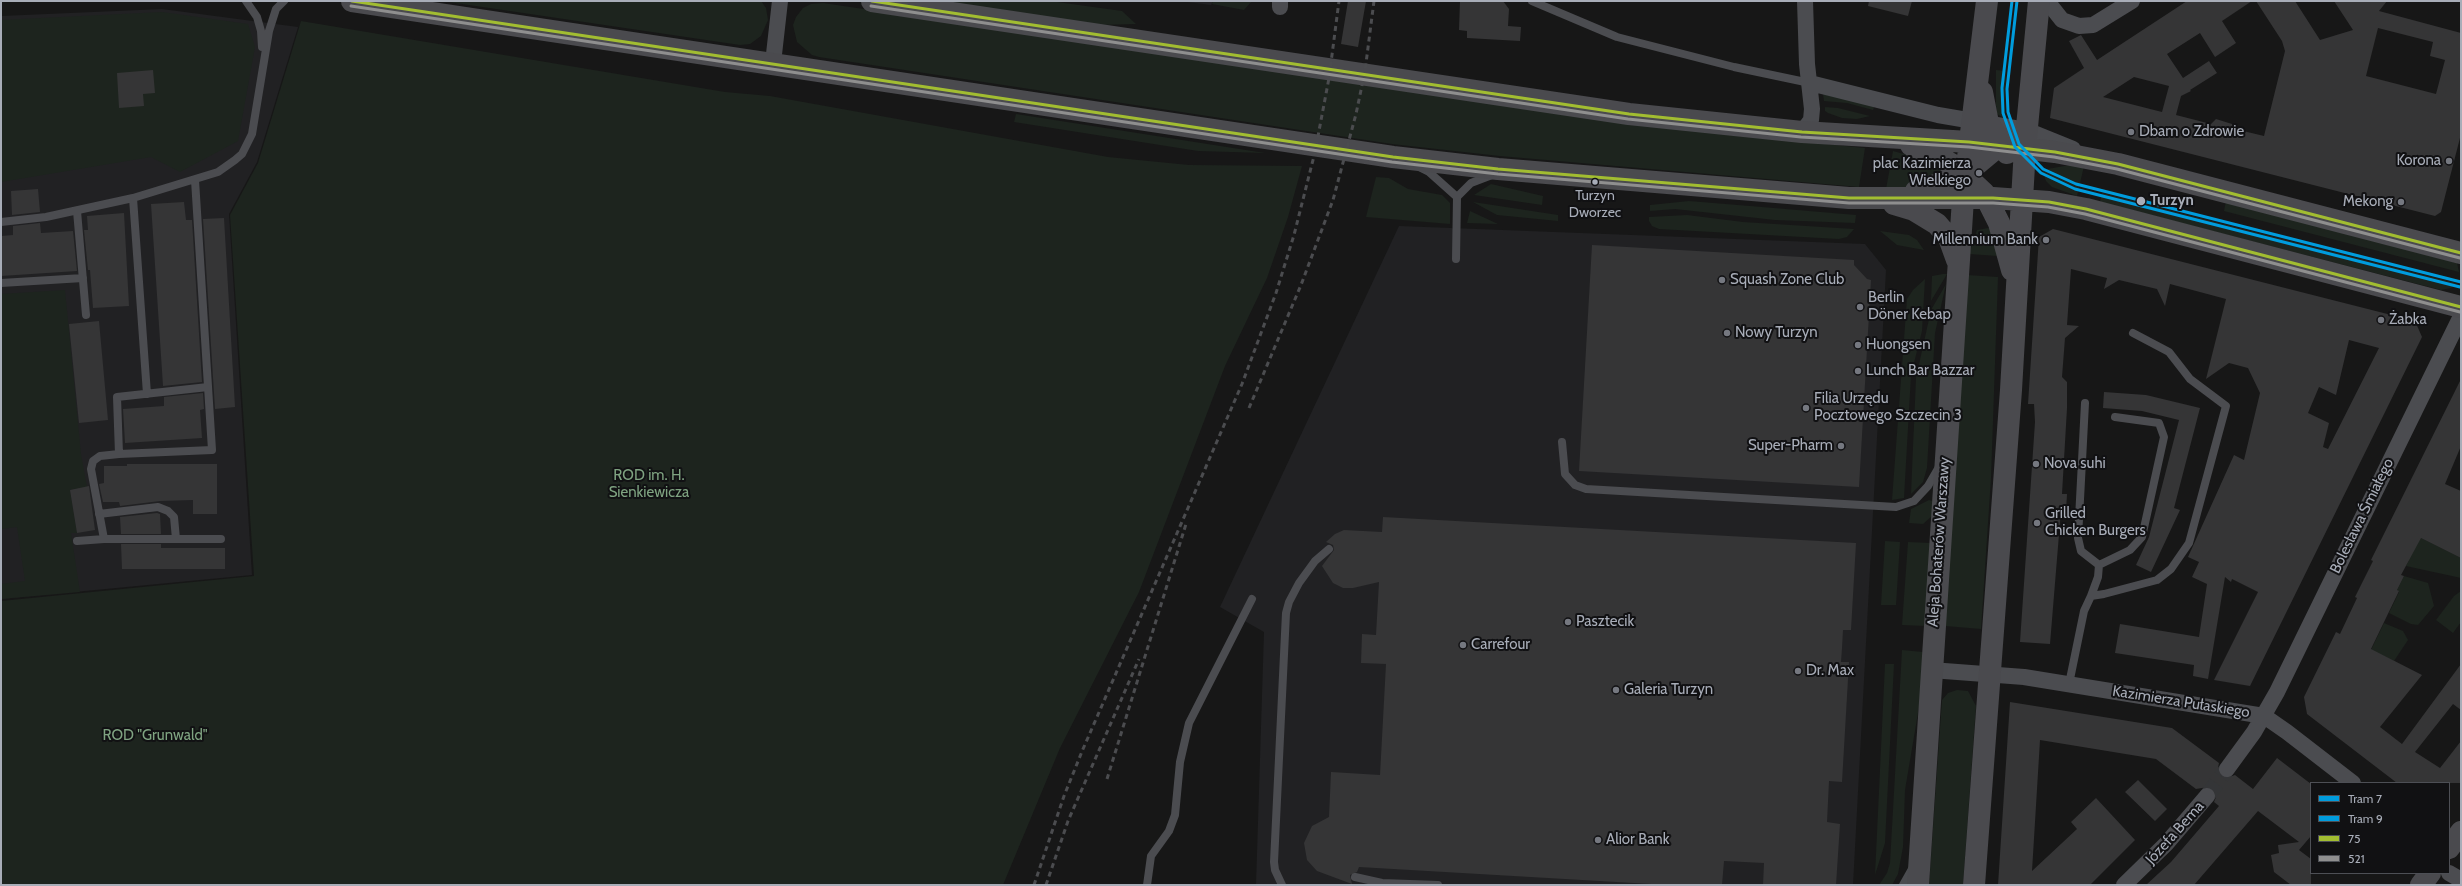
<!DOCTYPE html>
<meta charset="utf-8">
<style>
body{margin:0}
#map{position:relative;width:2462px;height:886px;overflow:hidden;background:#171717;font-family:Cabin,sans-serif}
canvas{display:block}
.frame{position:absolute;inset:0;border:2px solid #a8adb8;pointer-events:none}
.legend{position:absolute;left:2310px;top:782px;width:140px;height:92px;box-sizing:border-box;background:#111113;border:1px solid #4d4f55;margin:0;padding:5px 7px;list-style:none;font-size:12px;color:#a8adb8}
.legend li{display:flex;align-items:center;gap:8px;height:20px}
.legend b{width:20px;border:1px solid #4d4f55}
</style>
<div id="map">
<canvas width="2462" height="886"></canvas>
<div class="frame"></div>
<ul class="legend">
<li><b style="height:5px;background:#009cdd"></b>Tram 7</li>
<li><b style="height:5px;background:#009cdd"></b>Tram 9</li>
<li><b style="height:5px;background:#a2bd31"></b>75</li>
<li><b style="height:5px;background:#8f8f8f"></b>521</li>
</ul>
</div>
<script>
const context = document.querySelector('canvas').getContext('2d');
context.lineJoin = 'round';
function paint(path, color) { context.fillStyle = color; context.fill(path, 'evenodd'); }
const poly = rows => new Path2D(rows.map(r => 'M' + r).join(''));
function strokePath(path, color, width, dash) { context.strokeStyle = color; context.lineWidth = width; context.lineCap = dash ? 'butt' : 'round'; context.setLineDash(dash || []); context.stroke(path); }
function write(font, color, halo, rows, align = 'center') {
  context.font = font + ' Cabin,sans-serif'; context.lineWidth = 4; context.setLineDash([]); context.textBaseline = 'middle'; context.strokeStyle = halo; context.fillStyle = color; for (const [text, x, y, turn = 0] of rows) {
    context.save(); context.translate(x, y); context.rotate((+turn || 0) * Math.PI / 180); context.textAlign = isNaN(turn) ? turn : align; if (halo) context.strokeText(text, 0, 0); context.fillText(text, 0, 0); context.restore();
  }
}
paint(poly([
 [1179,1,1213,1,1211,5],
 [162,9,298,27,257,162,229,214,252,575,1,599,1,16],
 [1399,226,1865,244,1886,270,1853,885,1256,885,1264,632,1220,607]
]), '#212123');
paint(poly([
 [442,1,761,1,766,8,768,20,761,36,750,44,740,45],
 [934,1,1050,1,1122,11,1136,24,1100,25],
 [1213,1,1252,1,1244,10,1212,4],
 [823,3,1671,128,1865,148,1859,187,1500,156,1392,144,819,57,812,55,797,42,793,25,796,17,803,8,811,4],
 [162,12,248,24,255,47,238,141,180,172,151,157,1,182,1,20],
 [301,21,725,92,770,96,1108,157,1189,165,1302,166,1288,217,1267,278,1225,366,1139,592,1060,748,1003,885,1,885,1,601,254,576,230,215,258,163],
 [1996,70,2006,71,2005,116,2002,117,1997,114,1996,105],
 [1823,94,1875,105,1873,110,1847,103,1824,101],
 [1825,107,1838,108,1870,116,1857,119,1842,118,1828,113,1825,111],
 [1016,114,1233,148,1265,153,1198,151,1014,122],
 [1893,151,1918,158,1940,169,1941,173,1906,187,1886,189],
 [2070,165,2084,166,2077,196,2052,187,2046,181,2042,170],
 [1376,177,1389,178,1408,189,1442,195,1450,203,1450,224,1366,217],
 [1491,184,1543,196,1542,205,1474,195],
 [2102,193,2456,283,2451,288,2441,290,2100,202],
 [1689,201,1762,207,1856,215,1855,223,1775,220,1675,209,1650,211,1650,205],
 [2226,201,2457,263,2459,272,2224,211],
 [1473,202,1558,215,1558,221,1497,215],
 [1470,211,1498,224,1467,223],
 [1687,215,1743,222,1854,229,1847,237,1839,239,1659,229,1652,226,1649,221,1649,217],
 [1994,227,1998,256,1969,254,1977,230],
 [1880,231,1909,235,1917,240,1924,250,1897,245],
 [1943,274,1947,274,1931,301,1932,276],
 [1967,275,1998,277,1991,478,1981,629,1945,626],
 [1925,279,1922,331,1911,375,1904,498,1892,500,1907,299,1913,290],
 [1946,284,1935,333,1927,468,1923,482,1911,494,1916,378,1931,310],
 [65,290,81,454,87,487,70,490,77,533,71,533,80,592,1,599,1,584,25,581,17,527,1,529,1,294],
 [1929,500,1933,501,1932,516,1923,524,1909,523,1911,509],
 [2419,537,2461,558,2461,578,2406,566,2409,560,2407,559],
 [1885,541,1900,542,1896,605,1881,605],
 [1908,542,1931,543,1925,626,1902,625],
 [2404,576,2428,583,2434,606,2418,625,2411,624,2389,613,2399,592,2397,590],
 [2461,591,2461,622,2453,633,2436,620,2454,596],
 [2384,623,2403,631,2408,640,2394,661,2371,650],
 [1902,650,1923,652,1920,701,1905,790,1903,847,1898,874,1892,885,1879,885,1887,873,1890,863],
 [1885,664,1894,664,1885,843,1875,875],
 [1957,690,1968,691,1976,706,1963,885,1929,885,1942,700,1948,693]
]), '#1d241e');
paint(poly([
 [1348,1,1366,1,1358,47,1341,44],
 [1460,1,1503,1,1509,9,1508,26,1521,27,1520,41,1467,38,1467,31,1459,30],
 [1869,1,1912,1,1908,16,1868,6],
 [2187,1,2252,1,2222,21,2236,43,2215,57,2200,33,2167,54,2183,78,2209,61,2217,73,2190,90,2191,91,2181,96,2176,115,2211,124,2216,119,2232,124,2235,129,2264,136,2285,51,2282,41,2256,1,2295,1,2320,40,2353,30,2334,1,2387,1,2379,11,2461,33,2461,134,2441,212,2435,216,2050,118,2054,88,2084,68,2069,41,2081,35,2097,60],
 [2378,28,2433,42,2430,56,2445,60,2436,94,2366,76],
 [2134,77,2169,86,2162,112,2103,97],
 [153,70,155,93,143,94,144,106,119,108,117,73],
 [38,189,40,212,12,215,11,191],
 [184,202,186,220,192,220,202,382,163,386,151,204],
 [124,213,129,306,93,308,90,270,88,270,84,230,88,230,87,216],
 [224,218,235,407,215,409,203,219],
 [40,223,41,233,73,231,77,271,1,276,1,236,13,235,13,226],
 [2053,229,2415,321,2422,337,2250,686,2214,680,2258,592,2232,579,2231,582,2225,577,2208,679,2193,676,2194,665,2115,653,2120,624,2199,637,2207,584,2192,577,2199,562,2188,557,2234,455,2244,460,2260,393,2248,368,2229,363,2206,379,2226,299,2170,284,2165,306,2157,289,2119,280,2104,289,2107,278,2071,269,2067,325,2079,326,2065,338,2062,377,2067,382,2067,408,2062,494,2067,494,2066,511,2061,510,2050,644,2020,642,2035,422,2034,404,2028,404,2039,237],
 [2349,340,2379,348,2328,449,2323,447,2329,423,2308,413,2319,387,2336,395],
 [1592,245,1854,260,1854,265,1867,279,1871,280,1859,487,1579,471],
 [99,321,108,420,79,423,69,324],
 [2461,379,2461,446,2445,484,2461,491,2461,558,2421,538,2401,575,2404,576,2397,590,2399,591,2371,649,2422,675,2380,727,2402,744,2461,664,2461,710,2453,704,2415,752,2440,768,2461,741,2461,783,2397,783,2307,714,2304,697,2336,632,2340,634,2357,598,2355,597,2373,561,2371,560],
 [2104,392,2146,395,2200,408,2174,508,2180,510,2151,572,2136,565,2149,537,2179,420,2142,411,2103,408],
 [203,393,204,409,200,410,202,438,125,443,123,409,164,406,164,397],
 [127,464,217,464,217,514,193,514,193,500,160,501,120,506,119,502,103,502,99,484,104,483,104,466,127,466],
 [89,486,95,530,77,533,70,490],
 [157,513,160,514,161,534,121,534,120,517],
 [1383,517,1856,543,1851,630,1843,630,1842,648,1841,662,1849,662,1842,782,1829,781,1827,822,1840,824,1836,885,1763,885,1764,863,1724,861,1722,885,1668,885,1359,867,1357,872,1350,875,1352,884,1317,871,1307,860,1304,843,1312,826,1329,817,1331,772,1380,775,1386,664,1361,663,1362,634,1376,635,1379,582,1353,588,1343,588,1333,583,1322,566,1334,550,1333,545,1326,542,1335,534,1344,530,1382,532],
 [121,544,161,544,161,548,225,548,225,569,122,569],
 [2010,702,2172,728,2219,763,2218,768,2221,776,2226,778,2235,775,2253,789,2277,758,2311,784,2311,836,2299,850,2311,859,2311,885,2291,885,2274,872,2271,855,2279,853,2278,845,2299,842,2258,811,2194,885,2146,885,2171,862,2219,806,2214,802,2216,797,2213,789,2208,787,2196,789,2156,759,2040,740,2032,871,2077,829,2071,822,2096,798,2135,840,2090,885,1998,885],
 [2138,780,2167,809,2155,821,2125,792]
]), '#353536');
strokePath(poly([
 [2207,796,2227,769]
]), '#343537', 16, [16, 8]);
strokePath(poly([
 [246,1,257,17,261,31,262,47],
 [1532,1,1617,37,1734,67,1810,83],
 [1419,167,1429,172,1457,197],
 [133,198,147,394],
 [77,211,86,315],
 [1,222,46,217,133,198,218,172,235,160,242,154,252,134,269,31,276,9,284,1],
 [1456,259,1457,197,1471,183,1492,175],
 [1,283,83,278],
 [2085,403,2078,538,2081,551,2099,565,2098,577,2091,596],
 [1562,442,1565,474,1575,485,1586,489,1896,507,1914,501,1928,486,1939,467],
 [119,454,117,397,208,387],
 [99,514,158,507,168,511,174,517,176,539],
 [104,539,221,539],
 [77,541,104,539,91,469,93,461,100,456,119,454,212,450,195,180],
 [2099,565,2130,550,2142,537,2164,437,2159,423,2115,417],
 [2069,684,2084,611,2091,596,2104,594,2157,580,2171,569,2189,543,2226,406,2190,379,2169,352,2133,333],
 [1355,877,1382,883,1438,885],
 [1147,885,1151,856,1169,831,1175,815,1180,762,1189,723,1252,599],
 [1282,885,1275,870,1274,862,1286,613,1289,602,1299,583,1315,561,1329,549],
 [1903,885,1912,869]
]), '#4b4c50', 8);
strokePath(poly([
 [2047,1,2062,20,2079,26,2093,25,2132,1],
 [1280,7,1280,1],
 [773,63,780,1],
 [1810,83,1938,115,2026,130,2073,149],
 [1802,132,1811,120,1812,109,1807,64,1805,1],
 [1931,670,2024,677,2264,716,2287,732,2353,783],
 [2227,769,2254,732,2277,692,2461,316],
 [2449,873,2461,880],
 [2124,885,2166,844,2207,796]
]), '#4b4c50', 16);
strokePath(poly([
 [352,1,1393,157,1498,169,1849,198,1993,198,2049,202,2086,209,2461,307],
 [872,1,1629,114,1802,132,1969,142,2055,152,2118,164,2461,253],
 [1982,92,1988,123,2007,153],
 [1911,145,1937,156,1955,166,1984,193,1999,223,2012,270],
 [1916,191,1955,179,1965,174,2007,139],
 [1894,204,1914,210,1937,224,1949,238,1957,260],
 [2449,848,2461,832],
 [1918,885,1963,199,1987,1],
 [1974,885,2011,390,2025,148,2039,1],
 [2421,885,2430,873]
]), '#4a4a4e', 22);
strokePath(poly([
 [1249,408,1301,285,1333,200,1356,114,1365,71,1374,1],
 [1107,779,1186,524],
 [1034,885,1064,796,1083,749,1242,384,1276,293,1294,235,1315,152,1329,78,1339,1],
 [1046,885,1068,821,1139,659]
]), '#4b4c4f', 3, [5, 4]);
strokePath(poly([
 [352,1,1393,157,1498,169,1849,198,1993,198,2049,202,2086,209,2461,307],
 [872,1,1629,114,1802,132,1969,142,2055,152,2118,164,2461,253]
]), '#a2bd31', 3);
strokePath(poly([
 [351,6,1392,162,1498,174,1849,203,1993,203,2048,207,2085,214,2460,312],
 [871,6,1628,119,1801,137,1969,147,2054,157,2117,169,2460,258]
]), '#8f8f8f', 3);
strokePath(poly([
 [2017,1,2007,89,2008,112,2019,144,2043,169,2076,184,2461,282]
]), '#009cdd', 3);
strokePath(poly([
 [2012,1,2002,88,2003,113,2015,147,2041,173,2075,189,2460,287]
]), '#009cdd', 3);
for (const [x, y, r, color] of [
 [2131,132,4,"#757880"],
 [2449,161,4,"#757880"],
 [1979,173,4,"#757880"],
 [1595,182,3.5,"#a8adb8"],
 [2141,201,5,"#a8adb8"],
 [2401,202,4,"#757880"],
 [2046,240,4,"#757880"],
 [1722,280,4,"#757880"],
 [1860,307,4,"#757880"],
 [2381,320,4,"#757880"],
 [1727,333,4,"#757880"],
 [1858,345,4,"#757880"],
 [1858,371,4,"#757880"],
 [1806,408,4,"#757880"],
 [1841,446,4,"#757880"],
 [2036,464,4,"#757880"],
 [2037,523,4,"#757880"],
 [1568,622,4,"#757880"],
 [1463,645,4,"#757880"],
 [1798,671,4,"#757880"],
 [1616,690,4,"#757880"],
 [1598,840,4,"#757880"]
]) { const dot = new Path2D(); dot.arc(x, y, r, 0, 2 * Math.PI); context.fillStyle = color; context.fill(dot); strokePath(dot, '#111113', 1.5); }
write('14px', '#a8adb8', '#111113', [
 ["Turzyn",1595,196],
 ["Dworzec",1595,213]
]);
write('15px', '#a8adb8', '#111113', [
 ["Dbam o Zdrowie",2139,132],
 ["Korona",2441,161,"right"],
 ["plac Kazimierza",1971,164,"right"],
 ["Wielkiego",1971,181,"right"],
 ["Mekong",2393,202,"right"],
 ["Millennium Bank",2038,240,"right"],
 ["Squash Zone Club",1730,280],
 ["Berlin",1868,298],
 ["Döner Kebap",1868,315],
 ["Żabka",2389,320],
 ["Nowy Turzyn",1735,333],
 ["Huongsen",1866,345],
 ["Lunch Bar Bazzar",1866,371],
 ["Filia Urzędu",1814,399],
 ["Pocztowego Szczecin 3",1814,416],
 ["Super-Pharm",1833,446,"right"],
 ["Nova suhi",2044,464],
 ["Grilled",2045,514],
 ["Chicken Burgers",2045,531],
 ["Pasztecik",1576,622],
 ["Carrefour",1471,645],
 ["Dr. Max",1806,671],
 ["Galeria Turzyn",1624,690],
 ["Alior Bank",1606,840]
], 'left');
write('bold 15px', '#a8adb8', '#111113', [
 ["Turzyn",2150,201]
], 'left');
write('15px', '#7fa381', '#111113', [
 ["ROD im. H.",649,476],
 ["Sienkiewicza",649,493],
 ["ROD \"Grunwald\"",155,736]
]);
write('15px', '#a8adb8', '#111113', [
 ["Bolesława Śmiałego",2362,516,-64],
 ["Aleja Bohaterów Warszawy",1939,542,-86],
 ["Kazimierza Pułaskiego",2181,702,9],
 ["Józefa Bema",2175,833,-48]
]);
</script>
